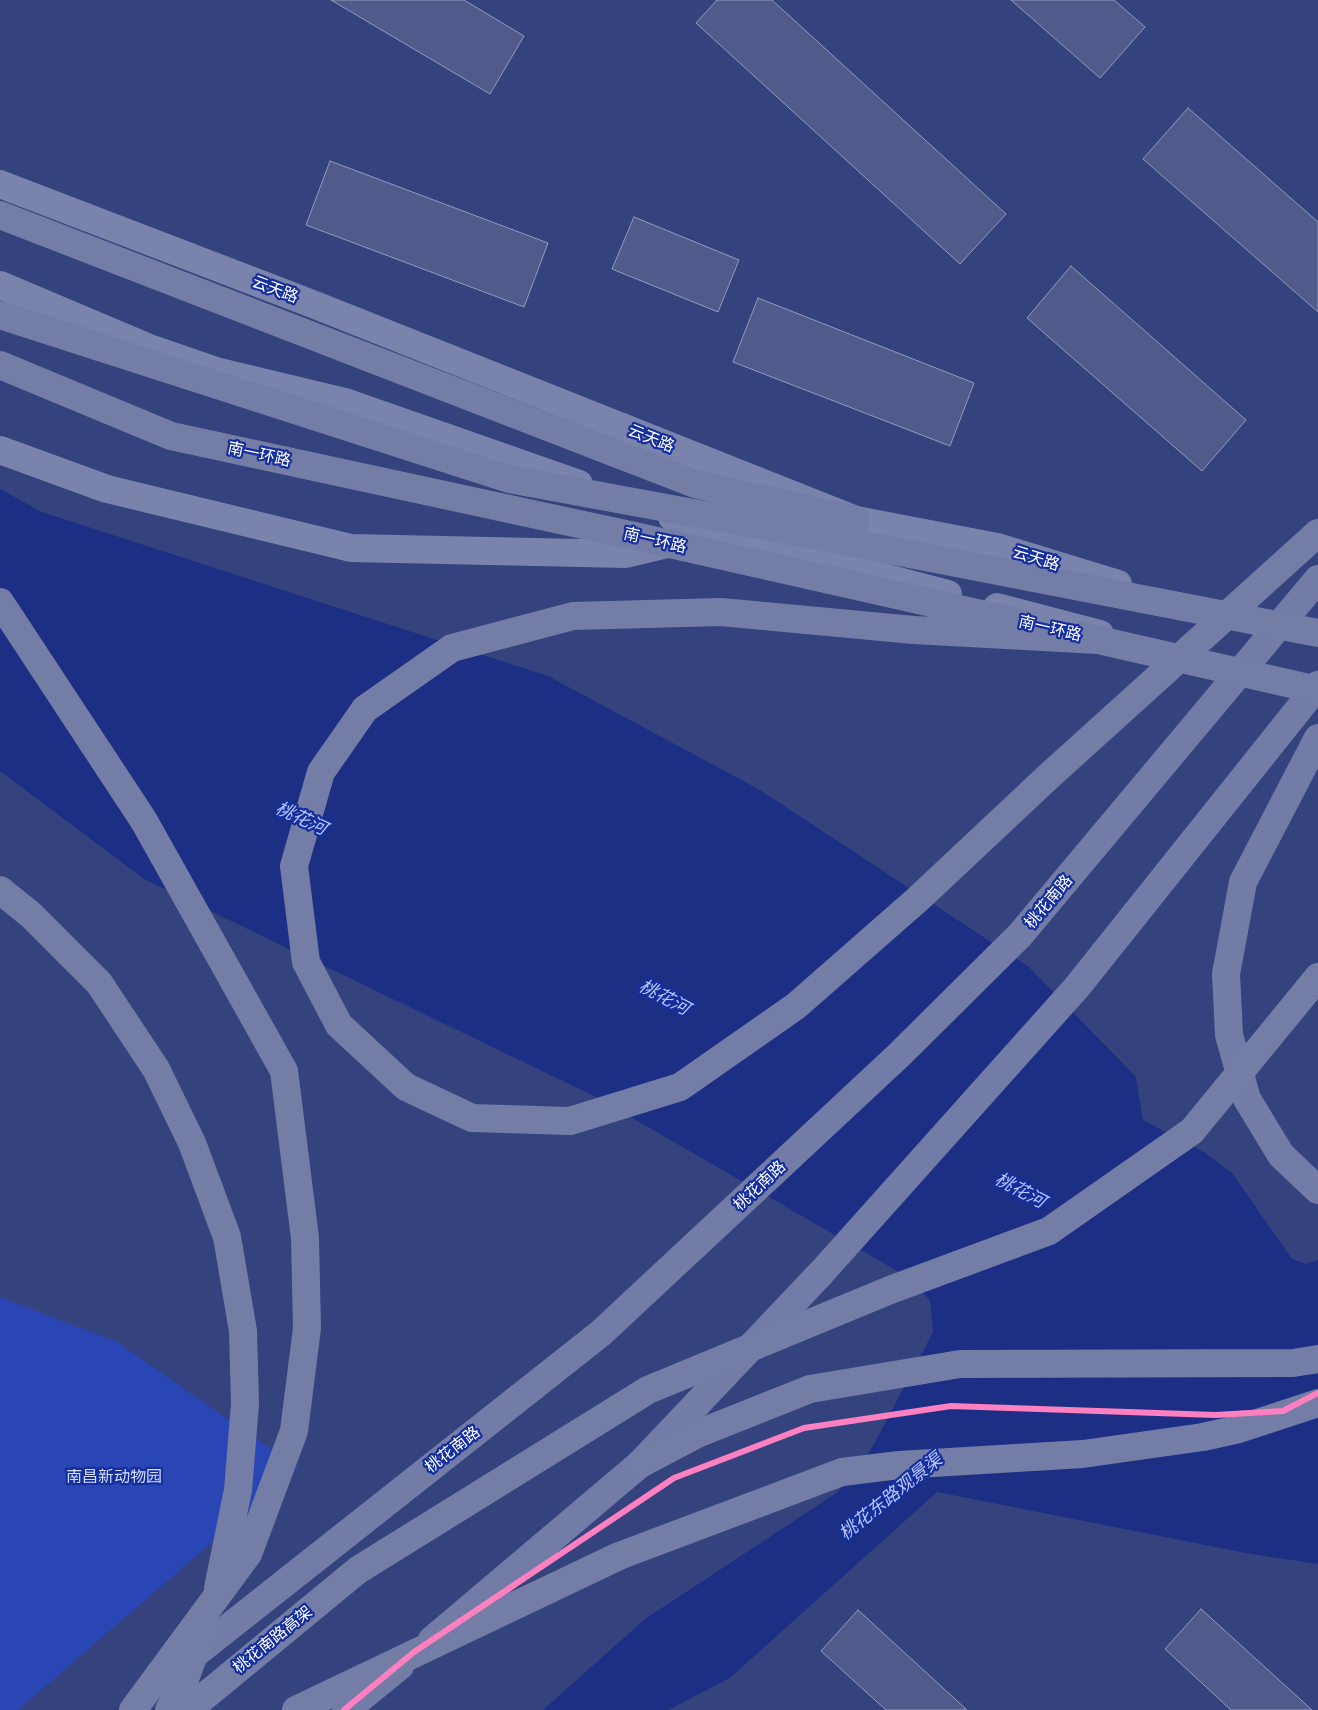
<!DOCTYPE html>
<meta charset="utf-8">
<style>
body{margin:0}
canvas{display:block;background:#34427e}
</style>
<canvas width="1318" height="1710"></canvas>
<script>
const context = document.querySelector('canvas').getContext('2d');
context.lineJoin = 'round';
function paint(path, color) { context.fillStyle = color; context.fill(path, 'evenodd'); }
const poly = rows => new Path2D(rows.map(r => 'M' + r).join(''));
function strokePath(path, color, width, dash) { context.strokeStyle = color; context.lineWidth = width; context.lineCap = dash ? 'butt' : 'round'; context.setLineDash(dash || []); context.stroke(path); }
function write(font, color, halo, rows, align = 'center') {
  context.font = font + ' Karla,"Noto Sans SC",sans-serif'; context.lineWidth = 4.5; context.setLineDash([]); context.textBaseline = 'middle'; context.strokeStyle = halo; context.fillStyle = color; for (const [text, x, y, turn = 0] of rows) {
    context.save(); context.translate(x, y); context.rotate((+turn || 0) * Math.PI / 180); context.textAlign = isNaN(turn) ? turn : align; if (halo) context.strokeText(text, 0, 0); context.fillText(text, 0, 0); context.restore();
  }
}
paint(poly([
 [0,1297,117,1342,298,1468,18,1710,0,1710]
]), '#2a45b4');
paint(poly([
 [0,489,42,512,548,676,760,790,1029,967,1136,1077,1143,1120,1204,1152,1232,1173,1292,1259,1306,1264,1318,1260,1318,1564,1251,1554,937,1492,730,1678,668,1710,543,1710,645,1619,838,1492,872,1448,933,1332,930,1300,904,1275,596,1097,144,879,0,771]
]), '#1d2f84');
const building = poly([
 [331,0,464,0,524,36,490,94,331,0],
 [717,0,772,0,1006,214,960,264,696,23,717,0],
 [1011,0,1114,0,1145,27,1100,78,1011,0],
 [1188,108,1318,222,1318,312,1143,159,1188,108],
 [330,161,548,243,524,307,306,225,330,161],
 [634,217,739,260,718,312,612,269,634,217],
 [1071,266,1246,420,1202,471,1027,318,1071,266],
 [758,298,974,383,950,446,733,362,758,298],
 [1201,1609,1312,1710,1231,1710,1165,1649,1201,1609],
 [858,1610,967,1710,886,1710,821,1651,858,1610]
]);
paint(building, '#505b8c');
strokePath(building, '#939bbd', 1);
strokePath(poly([
 [0,184,310,303,856,520,997,547,1118,584],
 [0,285,149,348,216,371,345,402,579,484],
 [0,450,107,489,351,548,626,554,676,542],
 [672,517,716,533,948,594],
 [997,607,1100,634]
]), '#7a83ac', 28);
strokePath(poly([
 [1318,738,1243,882,1226,974,1229,1035,1247,1099,1281,1155,1318,1190],
 [432,1640,640,1464,822,1272,1077,987,1318,685],
 [186,1661,601,1333,899,1055,1020,935,1318,579],
 [346,1710,400,1666]
]), '#737ca6', 28);
strokePath(poly([
 [0,215,695,484,856,520],
 [0,315,509,479,791,531,1318,633],
 [0,365,171,436,639,537,1021,623],
 [0,602,144,821,284,1071,305,1238,307,1328,294,1431,248,1554,133,1710],
 [1081,636,1318,690],
 [1098,640,914,630,721,612,573,616,452,648,365,709,321,772,294,866,306,962,339,1025,406,1087,472,1118,570,1121,680,1087,796,1006,918,899,1049,776,1318,533],
 [0,890,31,915,99,983,156,1069,192,1143,227,1237,243,1331,245,1404,238,1490,218,1588],
 [640,1464,697,1434,810,1389,960,1364,1293,1363,1318,1359],
 [169,1710,184,1682,203,1629],
 [188,1710,358,1570,648,1390,890,1290,1049,1231,1192,1131,1318,977],
 [296,1710,619,1556,842,1472,899,1465,1083,1454,1203,1437,1239,1429,1318,1403]
]), '#747da6', 28);
strokePath(poly([
 [344,1710,414,1652,674,1478,804,1428,951,1406,1216,1415,1283,1411,1318,1393]
]), '#ff80c0', 6);
write('16px', '#fff', '#142e9e', [
 ["云天路",275,290,21],
 ["云天路",651,439,22],
 ["南一环路",259,455,12],
 ["南一环路",655,541,13],
 ["云天路",1036,559,17],
 ["南一环路",1050,629,13],
 ["桃花南路",1049,902,-50],
 ["桃花南路",760,1186,-43],
 ["桃花南路",453,1450,-38],
 ["桃花南路高架",273,1640,-39]
]);
write('16px', '#d4ddfd', '#142e9e', [
 ["南昌新动物园",114,1477]
]);
write('italic 18px', '#b9c6fa', '#142e9e', [
 ["桃花河",301,819,25],
 ["桃花河",664,998,28],
 ["桃花河",1020,1191,28],
 ["桃花东路观景渠",891,1497,-39]
]);
</script>
